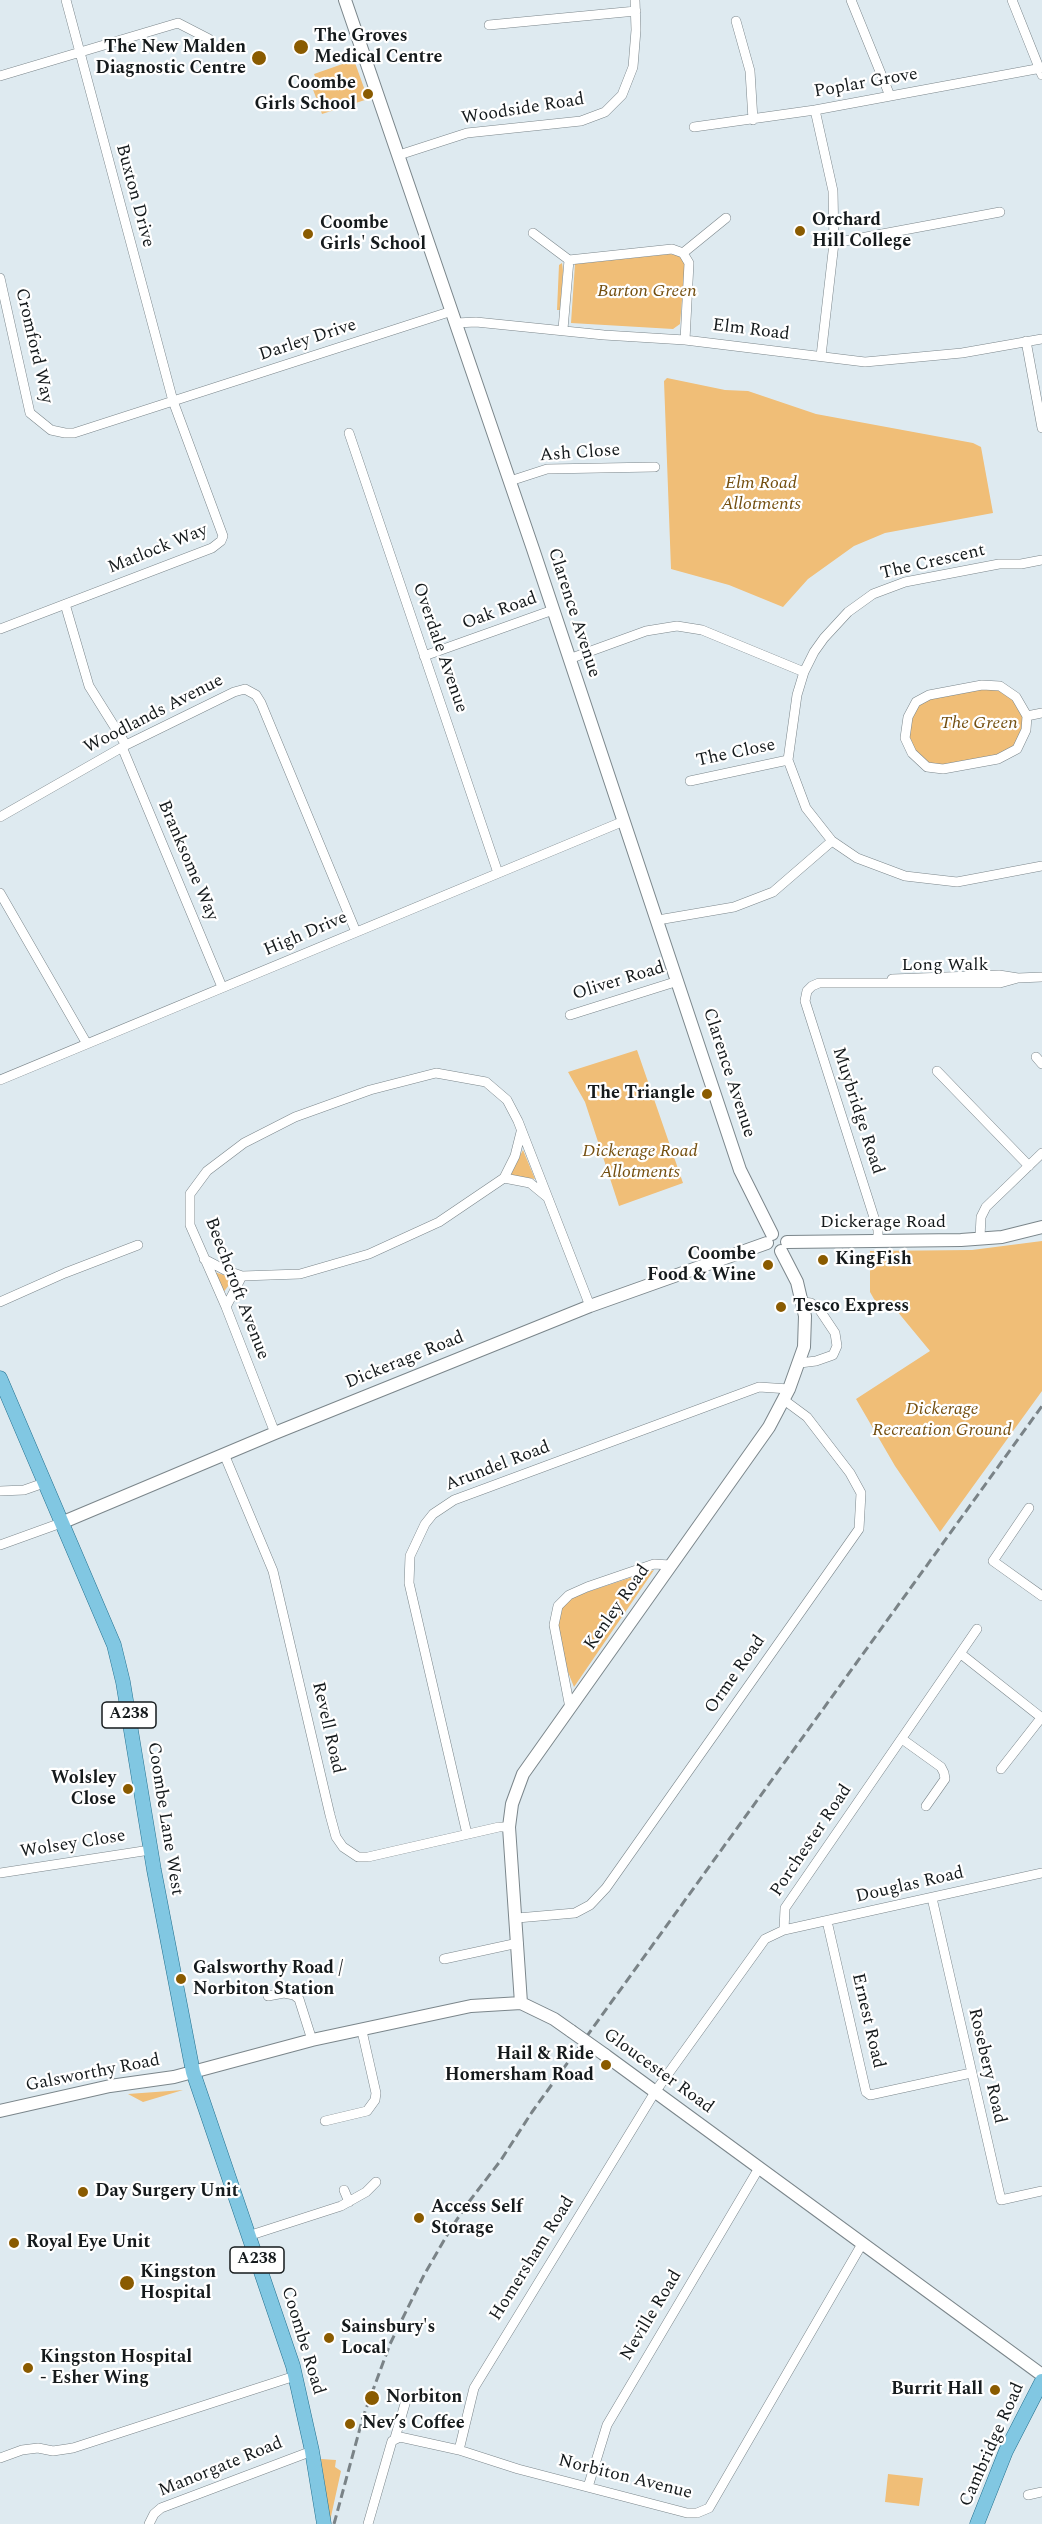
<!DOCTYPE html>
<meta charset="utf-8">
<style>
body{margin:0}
canvas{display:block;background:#deeaf0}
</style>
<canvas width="1042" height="2524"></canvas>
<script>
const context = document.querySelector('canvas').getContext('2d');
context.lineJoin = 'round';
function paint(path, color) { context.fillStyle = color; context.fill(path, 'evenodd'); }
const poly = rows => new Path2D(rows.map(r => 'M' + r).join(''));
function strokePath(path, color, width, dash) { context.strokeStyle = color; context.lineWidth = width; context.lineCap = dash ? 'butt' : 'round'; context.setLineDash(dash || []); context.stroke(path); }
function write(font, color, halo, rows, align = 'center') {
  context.font = font + ' Spectral,serif'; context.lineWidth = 4.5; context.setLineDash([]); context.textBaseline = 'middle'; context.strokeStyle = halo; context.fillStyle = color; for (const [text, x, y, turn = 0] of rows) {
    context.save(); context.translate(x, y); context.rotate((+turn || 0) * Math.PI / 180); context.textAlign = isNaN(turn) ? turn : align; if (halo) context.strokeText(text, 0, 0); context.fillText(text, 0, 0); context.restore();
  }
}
paint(poly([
 [354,60,368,99,322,114,311,84,317,82,314,74],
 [670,254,681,256,685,264,680,324,673,329,571,323,575,264],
 [562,263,563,271,560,310,557,310,559,265],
 [667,378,725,390,748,391,816,414,973,443,981,447,993,513,885,533,854,546,808,579,783,607,729,585,671,569,664,381],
 [1000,686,1027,716,1017,749,998,759,927,767,905,738,908,717,929,695],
 [637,1050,683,1183,619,1206,585,1102,568,1072],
 [523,1150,535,1179,510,1175],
 [1042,1241,1042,1391,940,1532,895,1466,856,1399,930,1351,892,1305,882,1311,874,1299,870,1292,870,1251,972,1250],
 [214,1272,234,1278,223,1293],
 [654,1570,574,1687,568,1672,556,1623,561,1607,574,1597,590,1591],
 [183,2090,143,2102,128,2094],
 [321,2459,336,2460,335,2467,341,2471,330,2521],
 [888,2474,923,2478,919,2506,885,2502]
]), '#f0be77');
const street = poly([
 [851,0,890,96],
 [1012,0,1042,75],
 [736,21,750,71,753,120],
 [489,25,636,11],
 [0,76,178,23,209,39],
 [815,110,833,191,834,243,821,356],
 [694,127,815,110,1042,68],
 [399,155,467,133,581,121,605,112,622,95,633,67,636,30,635,0],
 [533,233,569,260,672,249,683,253,689,263,685,340],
 [834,243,1000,212],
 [683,253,726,218],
 [0,278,30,413,51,430,65,433,74,433,452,311],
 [456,323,476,322,604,335,685,340,865,362,962,353,1042,339],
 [563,329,569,260],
 [1026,341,1042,428],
 [349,433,498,873],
 [510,481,547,469,655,467],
 [1042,560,1021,564,999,564,905,582,873,594,848,612,824,638,814,652,804,672,797,695,788,760,806,808,832,841,857,858,905,876,957,882,1042,866],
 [65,604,89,686,126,745],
 [0,629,212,548,221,541,223,536,173,401,66,0],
 [424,656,553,610],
 [569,659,646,631,677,626,702,630,804,672],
 [982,685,1000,686,1016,697,1027,716,1026,730,1017,749,998,759,943,769,927,767,912,753,905,738,908,717,916,702,929,695,982,685],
 [1027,716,1042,713],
 [122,747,222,987],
 [690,781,788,760],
 [0,817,126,745,234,692,245,689,256,695,261,703,356,932],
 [0,893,87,1044],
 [658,920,734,907,773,892,832,841],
 [892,979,999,975,1018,978,1042,977],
 [570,1015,678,981],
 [1036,1057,1042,1064],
 [937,1071,1029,1166],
 [0,1080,624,821],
 [504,1178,530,1183,547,1197],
 [980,1237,981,1217,986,1207,1042,1153],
 [878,1241,878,1230,805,1001,807,991,812,986,819,983,1000,983,1018,978],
 [204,1259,225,1270,242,1276],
 [0,1302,65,1273,138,1245],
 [226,1307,242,1276,300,1274,369,1254,439,1222,504,1178,515,1156,521,1132],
 [800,1363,816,1361,833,1355,837,1346,835,1333,819,1309,811,1303,803,1302],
 [275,1433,226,1307,190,1225,190,1194,207,1171,244,1143,295,1117,370,1090,436,1073,486,1082,507,1100,518,1121,590,1306],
 [224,1454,273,1571,330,1815,336,1837,343,1847,358,1857,368,1857,499,1827,509,1827],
 [0,1491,24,1490,44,1483],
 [1029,1508,993,1561,1042,1596],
 [0,1545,61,1523],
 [961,1654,1042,1718],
 [570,1708,554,1625,558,1606,569,1595,587,1587,654,1564,670,1565],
 [902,1739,941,1767,944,1773,945,1779,926,1806],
 [1001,1769,1041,1718],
 [467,1834,409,1583,410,1556,425,1524,433,1514,454,1500,759,1387,789,1389],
 [0,1873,150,1850],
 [932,1898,1001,2200,1042,2191],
 [517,1918,575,1913,590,1905,606,1888,859,1529,861,1493,850,1473,807,1417,784,1400],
 [827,1921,866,2092,870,2095,971,2073],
 [784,1930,785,1908,977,1629],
 [444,1959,518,1943],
 [268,1996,284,1993,294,1995,299,1999,312,2040],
 [296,1996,304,1987],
 [325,2121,367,2111,375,2100,376,2093,362,2031],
 [344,2190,349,2202],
 [248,2236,341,2206,366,2192,376,2182],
 [395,2438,407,2397],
 [459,2450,474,2388,655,2092,765,1939,784,1930,1042,1873],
 [0,2458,22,2450,38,2448,53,2451,73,2448,295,2376],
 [588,2487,607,2425,759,2168],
 [1028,2495,1042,2492],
 [149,2524,154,2514,161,2508,312,2451],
 [368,2524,392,2441,400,2437,459,2450,518,2469,687,2513,697,2513,709,2508,862,2244]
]);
const secondary = poly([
 [345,0,533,549,740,1170,772,1234],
 [787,1242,961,1240,1002,1237,1042,1227],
 [61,1523,275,1433,590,1306,767,1243],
 [521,2003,509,1827,512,1804,523,1774,769,1427,789,1389,804,1347,805,1316,797,1282,781,1251],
 [605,2055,1042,2375],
 [0,2111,110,2086,174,2077,312,2040,471,2006,521,2003,554,2019,571,2031]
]);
const primary = poly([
 [0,1378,114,1645,123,1682,154,1870,193,2072,293,2366,312,2451,324,2524],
 [977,2524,1006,2451,1042,2381]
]);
strokePath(street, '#7b868b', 10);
strokePath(secondary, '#7b868b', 14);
strokePath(primary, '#257290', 15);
strokePath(street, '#fff', 9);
strokePath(secondary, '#fff', 12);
strokePath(primary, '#81c7e2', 14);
strokePath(poly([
 [334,2524,363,2417,390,2344,424,2275,450,2230,468,2203,501,2160,532,2112,1042,1406]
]), '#7a8387', 3, [9, 4.5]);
const secondaryBridge = poly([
 [571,2031,605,2055]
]);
strokePath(secondaryBridge, '#7b868b', 14, []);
strokePath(secondaryBridge, '#fff', 12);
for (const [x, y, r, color] of [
 [301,47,8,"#8a5b00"],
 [259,58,8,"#8a5b00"],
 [368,94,6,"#8a5b00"],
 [800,231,6,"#8a5b00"],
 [308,234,6,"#8a5b00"],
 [707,1094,6,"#8a5b00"],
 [823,1260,6,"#8a5b00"],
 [768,1265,6,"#8a5b00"],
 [781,1307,6,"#8a5b00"],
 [128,1789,6,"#8a5b00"],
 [181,1979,6,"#8a5b00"],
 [606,2065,6,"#8a5b00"],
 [83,2192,6,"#8a5b00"],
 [419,2218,6,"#8a5b00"],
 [14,2243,6,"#8a5b00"],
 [127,2283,8,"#8a5b00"],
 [329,2338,6,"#8a5b00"],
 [28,2368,6,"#8a5b00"],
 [995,2390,6,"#8a5b00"],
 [372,2398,8,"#8a5b00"],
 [350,2424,6,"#8a5b00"]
]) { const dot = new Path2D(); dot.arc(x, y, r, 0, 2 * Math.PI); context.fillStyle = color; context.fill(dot); strokePath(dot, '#fff', 2); }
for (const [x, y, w] of [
 [129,1715,54],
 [257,2260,54]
]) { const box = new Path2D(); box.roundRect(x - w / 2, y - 13, w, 26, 4.5); context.fillStyle = '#fff'; context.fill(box); strokePath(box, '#151a1c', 1.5); }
write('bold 16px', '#151a1c', null, [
 ["A238",129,1715],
 ["A238",257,2260]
]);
write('bold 18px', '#151a1c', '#fff', [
 ["The Groves",314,37],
 ["Medical Centre",314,58],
 ["The New Malden",246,48,"right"],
 ["Diagnostic Centre",246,69,"right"],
 ["Coombe",356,84,"right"],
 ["Girls School",356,105,"right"],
 ["Orchard",812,221],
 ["Hill College",812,242],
 ["Coombe",320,224],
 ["Girls' School",320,245],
 ["The Triangle",695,1094,"right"],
 ["Coombe",756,1255,"right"],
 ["Food & Wine",756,1276,"right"],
 ["KingFish",835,1260],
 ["Tesco Express",793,1307],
 ["Wolsley",116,1779,"right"],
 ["Close",116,1800,"right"],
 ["Galsworthy Road /",193,1969],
 ["Norbiton Station",193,1990],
 ["Hail & Ride",594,2055,"right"],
 ["Homersham Road",594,2076,"right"],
 ["Day Surgery Unit",95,2192],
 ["Access Self",431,2208],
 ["Storage",431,2229],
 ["Royal Eye Unit",26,2243],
 ["Kingston",140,2273],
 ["Hospital",140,2294],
 ["Sainsbury's",341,2328],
 ["Local",341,2349],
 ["Kingston Hospital",40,2358],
 ["- Esher Wing",40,2379],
 ["Burrit Hall",983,2390,"right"],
 ["Norbiton",386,2398],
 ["Nev’s Coffee",362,2424]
], 'left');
write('18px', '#151a1c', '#fff', [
 ["Poplar Grove",866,84,-10],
 ["Woodside Road",523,110,-9],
 ["Buxton Drive",134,196,75],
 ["Elm Road",751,331,7],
 ["Darley Drive",308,341,-18],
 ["Cromford Way",33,346,77],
 ["Ash Close",580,454,-4],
 ["Matlock Way",158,550,-22],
 ["The Crescent",933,563,-13],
 ["Oak Road",500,612,-20],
 ["Clarence Avenue",573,613,72],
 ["Overdale Avenue",439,648,71],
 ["Woodlands Avenue",154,715,-27],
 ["The Close",736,754,-12],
 ["Branksome Way",187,861,67],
 ["High Drive",306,935,-23],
 ["Long Walk",945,966],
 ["Oliver Road",619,982,-17],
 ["Clarence Avenue",728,1073,72],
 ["Muybridge Road",857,1111,72],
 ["Dickerage Road",883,1223],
 ["Beechcroft Avenue",236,1289,69],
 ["Dickerage Road",405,1361,-22],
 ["Arundel Road",498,1467,-21],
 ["Kenley Road",618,1608,-55],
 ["Orme Road",736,1675,-55],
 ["Revell Road",327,1728,77],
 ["Coombe Lane West",164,1819,81],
 ["Porchester Road",812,1841,-56],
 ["Wolsey Close",73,1845,-9],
 ["Douglas Road",910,1886,-13],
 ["Ernest Road",867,2021,77],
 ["Rosebery Road",986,2066,77],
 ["Gloucester Road",658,2072,36],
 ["Galsworthy Road",93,2074,-11],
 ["Homersham Road",533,2259,-58],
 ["Neville Road",652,2316,-59],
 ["Coombe Road",302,2341,73],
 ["Cambridge Road",993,2445,-66],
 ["Manorgate Road",221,2468,-22],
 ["Norbiton Avenue",625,2478,14]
]);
write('italic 18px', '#734e0f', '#fff', [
 ["Barton Green",647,292],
 ["Elm Road",761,484],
 ["Allotments",761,505],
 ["The Green",979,724],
 ["Dickerage Road",640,1152],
 ["Allotments",640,1173],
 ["Dickerage",942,1410],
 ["Recreation Ground",942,1431]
]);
</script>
